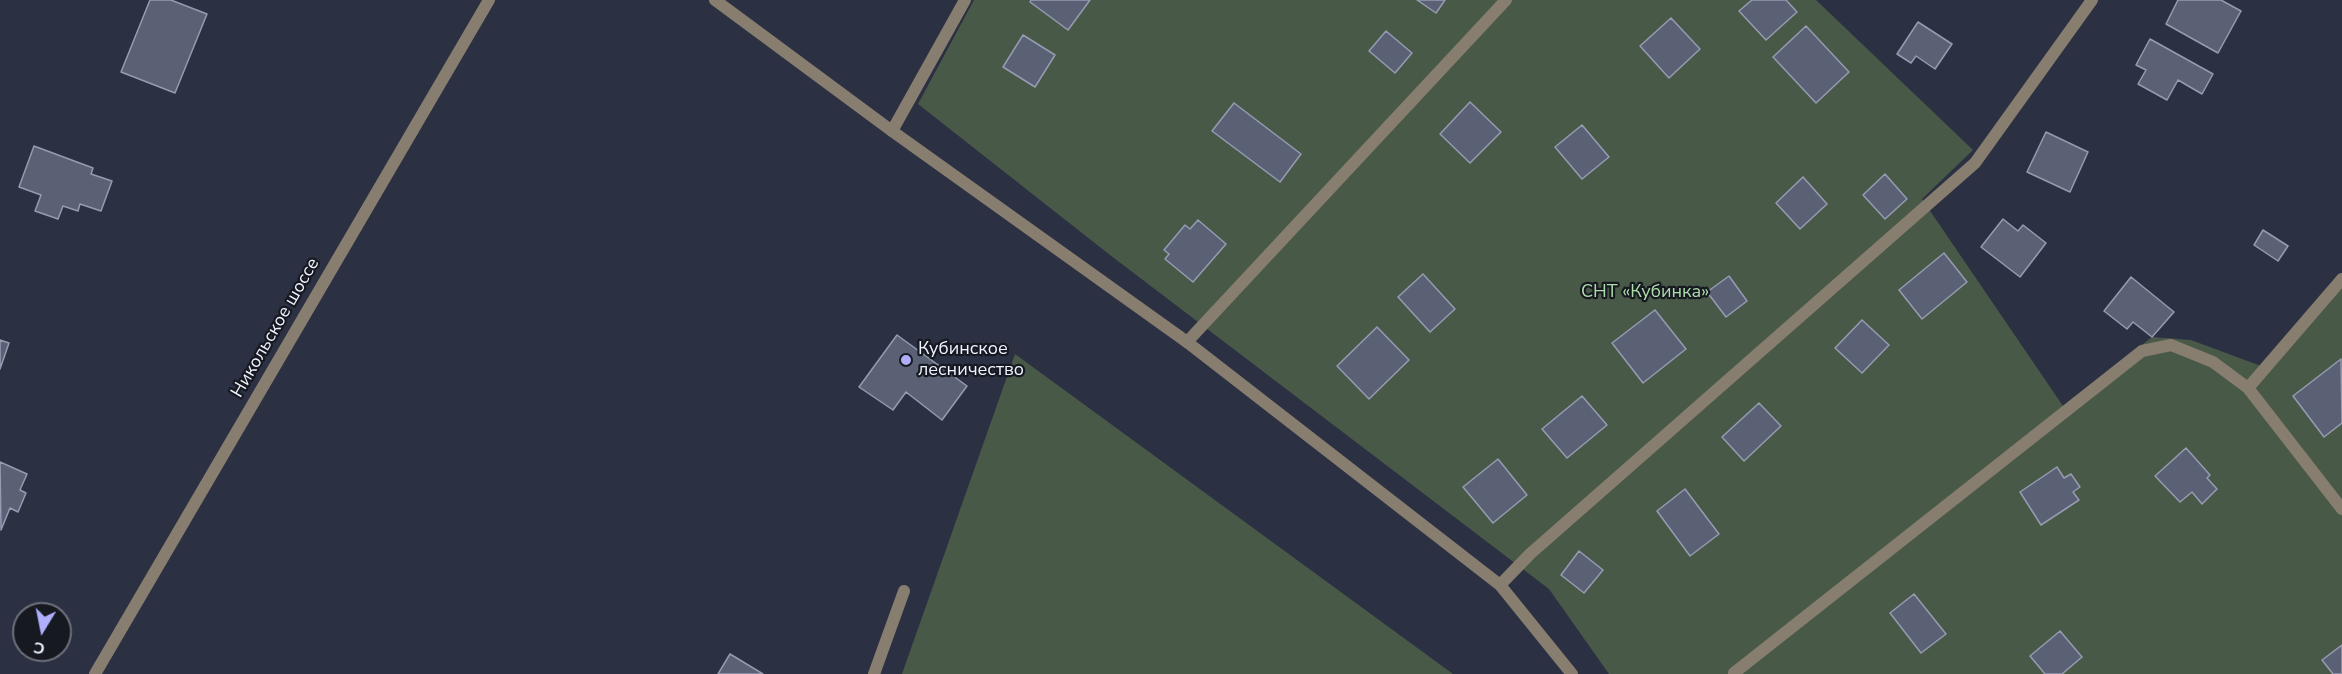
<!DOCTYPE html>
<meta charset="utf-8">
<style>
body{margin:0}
#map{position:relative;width:2342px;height:674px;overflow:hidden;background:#2c3043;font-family:"Nunito Sans",sans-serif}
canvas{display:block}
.north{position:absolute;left:12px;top:602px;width:60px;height:60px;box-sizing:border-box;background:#171921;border:2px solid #6d707a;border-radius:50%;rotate:190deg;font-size:16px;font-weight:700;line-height:24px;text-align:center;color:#eff2ff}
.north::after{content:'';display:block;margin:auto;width:21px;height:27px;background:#aeaefb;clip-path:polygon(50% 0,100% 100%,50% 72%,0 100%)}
</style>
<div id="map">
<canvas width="2342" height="674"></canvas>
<div class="north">С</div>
</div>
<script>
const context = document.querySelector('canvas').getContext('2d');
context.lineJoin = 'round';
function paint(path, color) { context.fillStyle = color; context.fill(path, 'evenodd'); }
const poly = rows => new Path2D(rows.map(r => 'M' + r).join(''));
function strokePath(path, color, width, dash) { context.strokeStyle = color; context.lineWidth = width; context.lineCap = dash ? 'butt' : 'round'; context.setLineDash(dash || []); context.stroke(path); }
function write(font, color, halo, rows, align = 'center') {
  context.font = font + ' "Nunito Sans",sans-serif'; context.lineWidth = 4.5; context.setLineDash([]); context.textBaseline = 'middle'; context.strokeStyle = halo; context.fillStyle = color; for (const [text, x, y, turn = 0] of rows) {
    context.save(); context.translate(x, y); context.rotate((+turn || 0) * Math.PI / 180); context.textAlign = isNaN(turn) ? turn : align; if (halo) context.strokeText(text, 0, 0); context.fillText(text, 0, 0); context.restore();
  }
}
paint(poly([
 [974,0,1816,0,1973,150,1922,199,2063,406,2152,337,2191,340,2261,366,2342,274,2342,674,1609,674,1549,589,1110,255,918,104],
 [1015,354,1453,674,902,674]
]), '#495948');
const building = poly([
 [150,0,171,0,207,14,175,93,121,72,150,0],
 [1031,0,1090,0,1068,30,1030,2,1031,0],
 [1417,0,1445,0,1436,13,1417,0],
 [1752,0,1786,0,1797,12,1766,40,1739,11,1752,0],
 [2178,0,2221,0,2241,11,2218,53,2166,24,2178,0],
 [1671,18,1700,49,1669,78,1640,46,1671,18],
 [1918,22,1952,44,1935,69,1916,56,1911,63,1897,54,1918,22],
 [1806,26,1849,72,1816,103,1773,57,1806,26],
 [1386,31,1412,53,1395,73,1369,51,1386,31],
 [1023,35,1055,55,1035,87,1003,67,1023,35],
 [2150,39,2213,74,2202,94,2178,80,2167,100,2138,84,2146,70,2136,65,2150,39],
 [1470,102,1501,132,1470,163,1440,134,1470,102],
 [1234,103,1301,154,1280,182,1212,131,1234,103],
 [1582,125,1609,157,1582,179,1555,147,1582,125],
 [2046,132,2088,152,2070,192,2027,172,2046,132],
 [34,146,93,168,91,174,112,181,101,211,80,204,78,211,63,206,58,219,35,211,41,195,19,187,34,146],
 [1885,174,1907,199,1885,219,1863,195,1885,174],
 [1803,177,1827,204,1800,229,1776,203,1803,177],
 [2003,219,2018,231,2023,225,2046,243,2020,277,1981,247,2003,219],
 [1198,220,1226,244,1193,282,1165,259,1169,254,1164,250,1185,225,1190,229,1198,220],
 [2263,230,2288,246,2278,261,2254,245,2263,230],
 [1944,253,1967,282,1922,319,1899,290,1944,253],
 [1423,274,1455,309,1430,332,1398,297,1423,274],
 [1729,276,1747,301,1726,317,1707,292,1729,276],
 [2131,277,2174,312,2152,337,2133,322,2127,329,2104,311,2131,277],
 [1655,310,1686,349,1643,383,1612,343,1655,310],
 [1862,320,1889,345,1862,373,1835,348,1862,320],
 [1377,327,1409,360,1369,399,1337,366,1377,327],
 [897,335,967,386,942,420,906,392,893,410,859,387,897,335],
 [0,340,9,343,0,369,0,340],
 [2341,359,2342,423,2324,437,2293,396,2341,359],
 [1582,396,1607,425,1567,458,1542,429,1582,396],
 [1759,403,1781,426,1744,461,1722,437,1759,403],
 [2186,448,2210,475,2207,478,2217,489,2202,504,2192,492,2180,502,2155,476,2186,448],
 [1498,459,1527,495,1493,523,1463,487,1498,459],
 [0,462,27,474,20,490,26,493,18,512,10,508,1,530,0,462],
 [2057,467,2064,478,2071,474,2080,487,2073,492,2079,500,2041,525,2020,492,2057,467],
 [1685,489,1719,534,1690,556,1657,511,1685,489],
 [1579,551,1603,570,1584,593,1561,575,1579,551],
 [1914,594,1946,634,1921,653,1890,613,1914,594],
 [2060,631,2082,657,2062,674,2045,674,2030,656,2060,631],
 [2342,645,2342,674,2333,674,2322,660,2342,645],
 [730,654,763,674,718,674,730,654]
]);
paint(building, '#5b6175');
strokePath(building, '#969bb2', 1.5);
strokePath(poly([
 [892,131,965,0],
 [1187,342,1506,0],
 [2248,388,2342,279],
 [1500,585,1530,554,1975,163,2092,0],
 [1734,673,2142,351,2171,345,2213,362,2248,388,2342,509],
 [874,674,904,591]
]), '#877e6f', 12);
strokePath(poly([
 [95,674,489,0]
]), '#877e6f', 12);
strokePath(poly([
 [715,0,892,131,1187,342,1500,585,1572,674]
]), '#877e6f', 12);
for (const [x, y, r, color] of [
 [906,360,6,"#aeaefb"]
]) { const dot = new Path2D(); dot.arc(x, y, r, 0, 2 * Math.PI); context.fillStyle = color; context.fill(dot); strokePath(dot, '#171921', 2); }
write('18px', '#adddaa', '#171921', [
 ["СНТ «Кубинка»",1645,293]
]);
write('18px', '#eff2ff', '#171921', [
 ["Никольское шоссе",276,328,-60]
]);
write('18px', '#eff2ff', '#171921', [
 ["Кубинское",918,350],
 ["лесничество",918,371]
], 'left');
</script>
